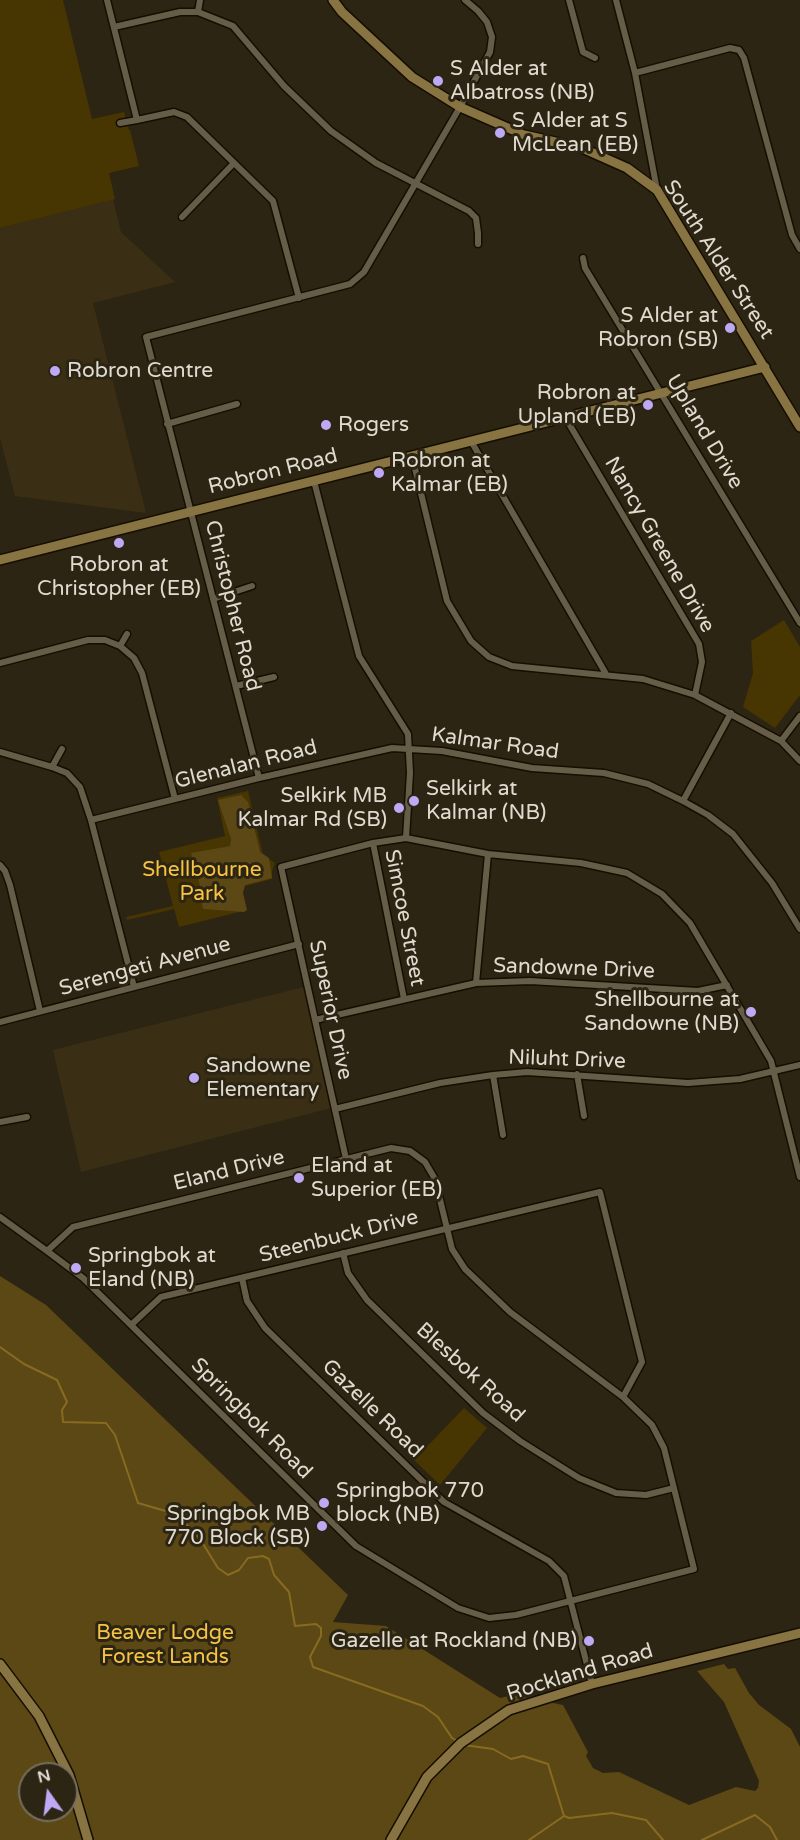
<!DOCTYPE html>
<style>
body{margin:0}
#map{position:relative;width:800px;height:1840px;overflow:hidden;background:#2d2513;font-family:"Varela Round",sans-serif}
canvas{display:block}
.north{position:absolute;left:18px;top:1762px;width:60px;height:60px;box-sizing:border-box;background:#2d2513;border:2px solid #756e5f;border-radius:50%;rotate:346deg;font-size:16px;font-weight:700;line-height:24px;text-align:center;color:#e0dbd0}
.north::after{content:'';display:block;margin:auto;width:21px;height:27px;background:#bea9f4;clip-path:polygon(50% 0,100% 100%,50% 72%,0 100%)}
</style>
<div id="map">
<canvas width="800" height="1840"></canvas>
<div class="north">N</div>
</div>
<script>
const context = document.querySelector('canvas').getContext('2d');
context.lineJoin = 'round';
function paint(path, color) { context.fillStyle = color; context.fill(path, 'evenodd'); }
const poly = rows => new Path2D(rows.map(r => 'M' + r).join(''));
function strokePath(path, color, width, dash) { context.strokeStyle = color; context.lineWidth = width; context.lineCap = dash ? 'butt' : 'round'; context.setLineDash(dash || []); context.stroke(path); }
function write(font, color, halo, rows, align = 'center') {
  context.font = font + ' "Varela Round",sans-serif'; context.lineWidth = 6; context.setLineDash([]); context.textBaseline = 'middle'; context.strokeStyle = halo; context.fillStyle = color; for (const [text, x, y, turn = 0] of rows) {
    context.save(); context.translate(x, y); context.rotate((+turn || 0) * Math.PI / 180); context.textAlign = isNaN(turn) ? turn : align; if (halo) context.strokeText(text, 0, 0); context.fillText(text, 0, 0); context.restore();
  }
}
paint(poly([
 [113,199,121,232,175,282,93,303,146,513,15,496,0,438,0,228],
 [308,986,335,1107,81,1172,53,1050]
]), '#3a2f15');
paint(poly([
 [0,0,63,0,92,119,124,112,129,130,130,130,139,166,109,173,115,199,0,228],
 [784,620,800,647,800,695,775,728,743,707,753,673,751,641],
 [248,791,263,855,275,863,272,871,272,879,238,888,243,911,179,927,174,909,127,920,126,917,173,906,159,852,225,836,217,798],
 [464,1408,487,1428,440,1485,414,1460]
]), '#473502');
paint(poly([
 [241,795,248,802,260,852,269,858,272,878,245,885,243,893,247,910,244,912,203,909,201,899,202,893,191,853,230,846,231,839,218,800],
 [0,1276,46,1305,348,1595,333,1622,386,1626,500,1698,513,1695,563,1705,588,1752,586,1756,593,1768,603,1773,619,1772,689,1805,736,1787,755,1791,758,1788,759,1781,724,1702,697,1671,724,1664,728,1669,735,1668,749,1693,759,1705,791,1729,800,1747,800,1840,0,1840],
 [30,1774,66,1774,66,1810,30,1810]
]), '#5c4814');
strokePath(poly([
 [0,1347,24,1364,57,1380,67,1402,62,1410,63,1422,106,1423,115,1435,138,1503,176,1514,200,1539,218,1568,228,1575,239,1570,248,1558,263,1556,269,1559,274,1575,289,1592,295,1626,316,1624,321,1628,321,1636,310,1657,313,1667,423,1706,438,1717,452,1738,459,1742],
 [464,1745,493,1749,511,1759,523,1756,548,1764,564,1816],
 [564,1816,569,1818,612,1813,646,1820,663,1840],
 [529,1840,564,1816],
 [702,1840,755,1815,770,1827,777,1840]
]), '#886b21', 2);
const street = poly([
 [107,0,137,120,174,112,187,117,273,201,299,298],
 [569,0,583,52,595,58],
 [616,0,635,73,657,190],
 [198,12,200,0],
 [114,27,180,12,198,12,233,26,284,86,331,131,376,163,469,211,476,218,478,233,478,244],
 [635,73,730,48,739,50,744,58,792,235,800,249],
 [120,123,137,120],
 [182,217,234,163],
 [583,258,585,268,800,623],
 [565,417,699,644,702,662,695,695],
 [167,424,237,404],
 [471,441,606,674],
 [412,456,447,601,471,641,489,657,512,666,643,679,695,695,781,741,800,761],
 [314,481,359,656,408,734,410,773,406,838],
 [213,599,252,586],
 [120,646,127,634],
 [0,663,88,640,105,640,120,646,134,658,142,673,175,799],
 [236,686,274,677],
 [781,741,800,716],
 [0,752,52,767,67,773,80,787,91,820,134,987],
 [52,767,62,749],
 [259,778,146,337,350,284,364,272,460,107,490,52,492,37,487,22,478,11,465,0],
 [683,801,731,713],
 [91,820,259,778,392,748,442,751,532,768,604,773,648,784,683,801,708,815,733,834,772,883,800,929],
 [373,843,404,999],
 [0,865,5,871,10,885,40,1011],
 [476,983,488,854],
 [315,1020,476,983,530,981,698,991,727,985],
 [0,1022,299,944],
 [577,1074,584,1116],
 [493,1075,503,1135],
 [335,1109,440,1083,493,1075,527,1072,688,1083,740,1079,800,1065],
 [0,1122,27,1117],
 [346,1159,281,867,373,843,406,838,488,854,581,863,627,873,662,894,690,923,771,1061,800,1177],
 [0,1217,47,1251,83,1278,356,1546,458,1608,489,1618,516,1615,694,1569,664,1448,652,1425,623,1397,510,1312,465,1269,452,1249,435,1179,425,1162,410,1151,391,1148,73,1227,47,1251],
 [343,1253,348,1273,367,1300,483,1413,520,1441,579,1478,616,1493,646,1495,674,1488],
 [242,1278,247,1301,265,1328,444,1502,549,1561,564,1576,592,1684],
 [131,1325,161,1297,600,1192,642,1362,623,1397]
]);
const secondary = poly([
 [333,0,342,12,412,77,460,107,524,135,582,148,627,168,657,190,800,427],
 [0,560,765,367],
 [0,1664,39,1716,69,1775,88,1840],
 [391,1840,427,1777,461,1743,509,1710,592,1684,800,1633]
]);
strokePath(street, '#150e01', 9);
strokePath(secondary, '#150e01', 12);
strokePath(street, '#665d49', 6);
strokePath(secondary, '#887442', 9);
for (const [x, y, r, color] of [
 [438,81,6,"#bea9f4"],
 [500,133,6,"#bea9f4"],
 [730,328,6,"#bea9f4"],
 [55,371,6,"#bea9f4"],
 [648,405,6,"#bea9f4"],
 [326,425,6,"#bea9f4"],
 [379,473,6,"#bea9f4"],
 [119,543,6,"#bea9f4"],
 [414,801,6,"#bea9f4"],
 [399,808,6,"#bea9f4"],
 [751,1012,6,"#bea9f4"],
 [194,1078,6,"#bea9f4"],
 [299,1178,6,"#bea9f4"],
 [76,1268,6,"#bea9f4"],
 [324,1503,6,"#bea9f4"],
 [322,1526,6,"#bea9f4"],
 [589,1641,6,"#bea9f4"]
]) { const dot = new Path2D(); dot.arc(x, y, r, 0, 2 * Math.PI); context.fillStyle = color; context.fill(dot); strokePath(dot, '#2d2513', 2); }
write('21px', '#e0dbd0', '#2d2513', [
 ["S Alder at",450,69],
 ["Albatross (NB)",450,93],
 ["S Alder at S",512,121],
 ["McLean (EB)",512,145],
 ["S Alder at",718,316,"right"],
 ["Robron (SB)",718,340,"right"],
 ["Robron Centre",67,371],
 ["Robron at",636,393,"right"],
 ["Upland (EB)",636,417,"right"],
 ["Rogers",338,425],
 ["Robron at",391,461],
 ["Kalmar (EB)",391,485],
 ["Robron at",119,565,"center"],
 ["Christopher (EB)",119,589,"center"],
 ["Selkirk at",426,789],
 ["Kalmar (NB)",426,813],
 ["Selkirk MB",387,796,"right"],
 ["Kalmar Rd (SB)",387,820,"right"],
 ["Shellbourne at",739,1000,"right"],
 ["Sandowne (NB)",739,1024,"right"],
 ["Sandowne",206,1066],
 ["Elementary",206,1090],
 ["Eland at",311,1166],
 ["Superior (EB)",311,1190],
 ["Springbok at",88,1256],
 ["Eland (NB)",88,1280],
 ["Springbok 770",336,1491],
 ["block (NB)",336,1515],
 ["Springbok MB",310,1514,"right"],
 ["770 Block (SB)",310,1538,"right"],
 ["Gazelle at Rockland (NB)",577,1641,"right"]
], 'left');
write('21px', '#e0dbd0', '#2d2513', [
 ["South Alder Street",718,260,57],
 ["Upland Drive",704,432,59],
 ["Robron Road",273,472,-14],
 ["Nancy Greene Drive",659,545,60],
 ["Christopher Road",232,606,76],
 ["Kalmar Road",495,744,8],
 ["Glenalan Road",246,765,-14],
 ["Simcoe Street",404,918,79],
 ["Serengeti Avenue",145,967,-15],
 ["Sandowne Drive",574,969,2],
 ["Superior Drive",330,1010,78],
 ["Niluht Drive",567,1060,2],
 ["Eland Drive",229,1171,-14],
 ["Steenbuck Drive",339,1237,-14],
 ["Blesbok Road",470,1373,42],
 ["Gazelle Road",372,1409,44],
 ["Springbok Road",251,1419,45],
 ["Rockland Road",580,1673,-17]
]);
write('21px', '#f6c443', '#2d2513', [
 ["Shellbourne",202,870],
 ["Park",202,894],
 ["Beaver Lodge",165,1633],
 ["Forest Lands",165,1657]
]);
</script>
